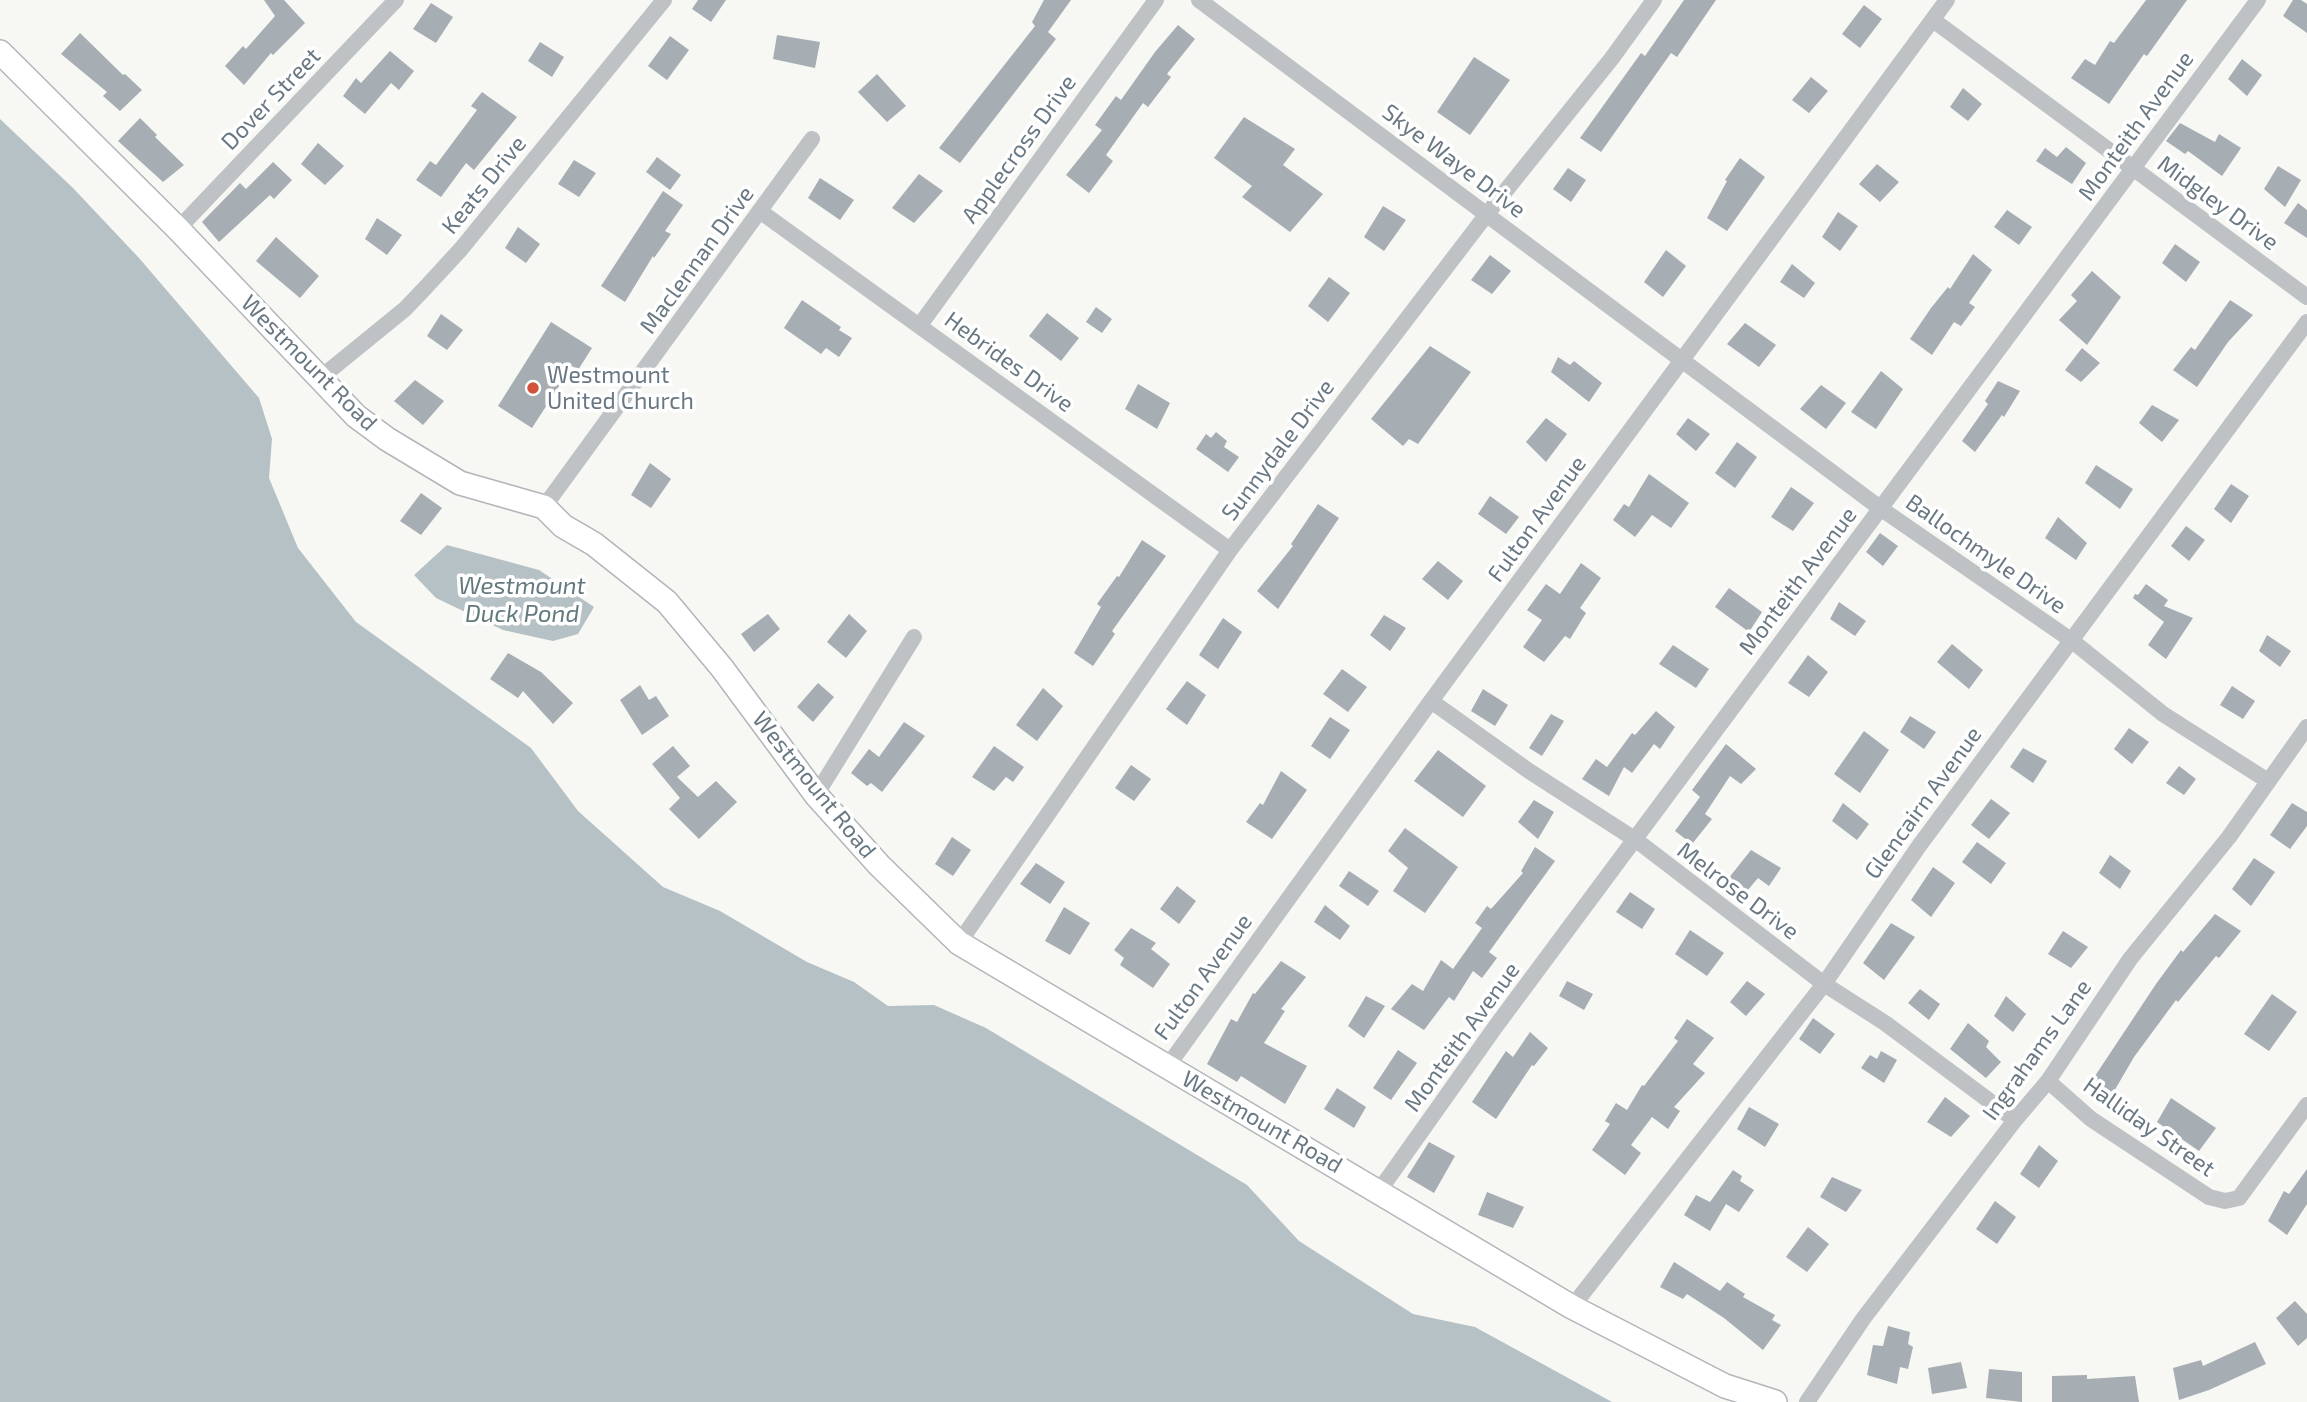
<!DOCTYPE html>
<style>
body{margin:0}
canvas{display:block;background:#f7f7f4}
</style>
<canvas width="2307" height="1402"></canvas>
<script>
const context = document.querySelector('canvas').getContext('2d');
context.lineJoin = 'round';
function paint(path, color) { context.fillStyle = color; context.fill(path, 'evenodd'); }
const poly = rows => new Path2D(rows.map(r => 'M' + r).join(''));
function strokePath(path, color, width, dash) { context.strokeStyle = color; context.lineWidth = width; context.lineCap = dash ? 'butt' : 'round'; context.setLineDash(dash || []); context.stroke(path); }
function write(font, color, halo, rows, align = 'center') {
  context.font = font + ' "Exo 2",sans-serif'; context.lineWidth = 7; context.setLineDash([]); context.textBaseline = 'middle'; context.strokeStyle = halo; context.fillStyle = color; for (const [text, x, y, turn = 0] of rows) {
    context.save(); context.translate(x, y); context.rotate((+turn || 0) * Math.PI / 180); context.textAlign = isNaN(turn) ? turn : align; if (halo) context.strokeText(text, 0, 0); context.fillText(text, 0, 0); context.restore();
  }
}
paint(poly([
 [0,119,73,188,139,258,259,398,272,439,269,478,298,548,356,622,531,748,578,811,663,887,720,911,807,962,854,982,888,1006,934,1005,986,1028,1247,1185,1299,1241,1413,1314,1475,1327,1612,1402,0,1402],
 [447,545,539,570,594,607,578,634,553,641,503,630,436,598,414,575]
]), '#b5c1c4');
paint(poly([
 [264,0,284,0,305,23,273,55,271,53,244,85,225,66,243,46,246,49,275,16],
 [698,0,726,0,711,22,692,9],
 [1044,0,1071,0,1048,32,1056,39,960,163,939,148,1035,26,1032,22],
 [1684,0,1716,0,1677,57,1671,53,1601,152,1580,138,1641,53,1645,56],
 [2146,0,2187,0,2147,56,2144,54,2109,104,2071,78,2085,59,2095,65,2110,41,2114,43],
 [2293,0,2301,0,2307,4,2307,33,2283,16],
 [431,3,453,17,436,43,413,29],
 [1864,5,1882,19,1860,48,1842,34],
 [1178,25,1195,39,1167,74,1171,77,1148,107,1143,103,1106,155,1113,161,1089,193,1066,175,1102,130,1095,125,1116,96,1121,100,1155,52],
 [80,33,123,75,125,74,142,90,120,111,103,96,107,92,61,54],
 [777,35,820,42,815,68,773,59],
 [670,36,689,50,667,80,648,66],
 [540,42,564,57,552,77,528,61],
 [390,51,414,71,399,90,391,83,365,114,343,96,356,78,361,83],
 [1474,57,1510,80,1470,135,1437,112],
 [2242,59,2262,75,2247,96,2228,79],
 [877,74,906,106,887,122,858,92],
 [1811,77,1828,91,1809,113,1792,100],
 [1963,88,1982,104,1968,121,1950,107],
 [482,92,517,117,474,170,466,163,441,197,416,180,430,161,436,165,477,110,471,106],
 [1244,117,1295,149,1283,165,1323,194,1290,232,1242,197,1252,186,1214,158],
 [140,118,157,135,155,137,184,165,163,182,118,141],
 [2180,123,2215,142,2219,134,2241,148,2222,176,2188,151,2185,154,2166,141],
 [318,143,344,166,325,185,301,164],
 [2066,147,2086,163,2072,184,2036,161,2045,148,2057,157],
 [657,157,681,175,670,190,646,172],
 [1740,158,1765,177,1727,231,1707,218,1727,181,1725,180],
 [574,160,596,173,579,197,558,184],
 [273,162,292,180,274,199,270,195,219,242,202,222,240,183,246,189],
 [1877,164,1899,182,1880,202,1859,184],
 [2278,166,2301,180,2285,207,2264,189],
 [1568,168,1586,180,1571,202,1553,189],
 [919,174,943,191,914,223,892,208],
 [820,178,854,200,840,220,808,198],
 [663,191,683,205,665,231,671,234,654,258,653,256,625,302,601,286],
 [2298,203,2307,210,2307,238,2284,223],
 [1383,206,1406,220,1384,251,1364,237],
 [2007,210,2032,227,2019,245,1994,227],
 [1838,212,1858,226,1840,251,1822,237],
 [377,218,402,235,387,255,365,239],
 [518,227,540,244,526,263,505,248],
 [276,237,319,276,300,298,256,261],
 [2175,244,2200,262,2186,282,2162,263],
 [1666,250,1686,266,1663,297,1644,282],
 [1973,254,1992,270,1969,303,1975,307,1961,326,1954,322,1932,355,1910,339,1931,308,1948,287,1950,289],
 [1490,255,1511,271,1492,294,1471,280],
 [1792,264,1815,283,1804,298,1780,282],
 [2092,271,2121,297,2087,345,2059,320,2077,301,2071,295],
 [1329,277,1350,293,1328,322,1308,306],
 [802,300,841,327,839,330,852,338,839,357,826,348,821,354,784,328],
 [2230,300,2253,315,2228,342,2197,387,2173,370,2191,347,2195,350],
 [1096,307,1112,319,1102,333,1086,322],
 [1047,313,1079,338,1061,361,1029,336],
 [441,314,463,330,447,350,427,336],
 [551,322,592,348,578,370,572,366,532,428,498,406],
 [1745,323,1776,345,1759,367,1727,344],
 [1430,346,1471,372,1418,444,1409,439,1403,446,1371,419],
 [2082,348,2100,363,2081,382,2065,370],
 [1558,357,1570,365,1574,361,1602,383,1589,402,1551,372],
 [1881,371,1903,389,1876,429,1851,412],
 [415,380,444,401,423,425,394,401],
 [1998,381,2020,391,2004,417,2002,415,1975,452,1962,441,1988,404,1985,401],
 [1138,384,1170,403,1157,429,1125,409],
 [1821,385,1846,403,1826,429,1800,409],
 [2152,405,2179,420,2162,442,2139,423],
 [1546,418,1567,434,1546,462,1526,442],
 [1688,418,1710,434,1696,451,1676,434],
 [1216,432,1227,441,1224,447,1239,457,1228,472,1196,449,1206,434,1211,438],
 [1737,442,1757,457,1735,488,1715,473],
 [650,463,671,479,651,508,631,495],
 [2096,465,2133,489,2120,509,2085,483],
 [1649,474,1689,503,1671,528,1652,515,1635,537,1613,520,1624,504,1629,507],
 [2231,484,2249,496,2231,523,2214,509],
 [1791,487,1814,503,1793,531,1771,517],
 [421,493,442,508,421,535,400,521],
 [1490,496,1519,517,1506,534,1478,514],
 [1318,504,1339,518,1278,609,1257,591,1293,546,1291,544],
 [2058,517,2087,543,2076,560,2045,538],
 [2186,526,2205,540,2189,561,2171,546],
 [1880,533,1898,546,1883,566,1866,552],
 [1142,540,1166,556,1112,631,1115,634,1093,666,1074,653,1101,607,1097,604,1117,576,1119,577],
 [1438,561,1463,581,1448,600,1422,579],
 [1581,563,1601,578,1580,608,1586,613,1570,639,1565,636,1544,662,1523,647,1542,620,1527,610,1546,584,1560,594],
 [2146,584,2168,600,2164,606,2193,618,2166,659,2148,645,2164,622,2133,598,2135,594,2138,595],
 [1729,588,1762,612,1749,632,1715,607],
 [1839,602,1866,621,1855,636,1830,619],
 [768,614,780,629,754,652,741,634],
 [849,614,867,631,846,658,827,642],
 [1384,615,1406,628,1390,651,1370,635],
 [1223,618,1242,632,1218,669,1199,655],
 [2267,635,2291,651,2280,667,2259,651],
 [1952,644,1983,670,1969,689,1937,662],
 [1673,645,1709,669,1696,688,1659,664],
 [508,653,541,672,573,703,553,724,523,691,518,698,490,679],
 [1808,655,1828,672,1809,697,1788,683],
 [1342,669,1367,687,1348,712,1323,694],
 [1187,681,1206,695,1187,725,1166,709],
 [818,683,834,697,813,722,797,707],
 [640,685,649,700,656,696,669,716,642,735,620,700],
 [2232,686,2255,701,2243,719,2220,705],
 [1043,688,1063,706,1037,741,1016,725],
 [1483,689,1508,705,1495,726,1471,711],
 [1656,711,1675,727,1660,749,1654,744,1632,773,1624,767,1609,796,1582,779,1596,759,1607,767,1632,733,1635,735],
 [1551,714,1564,721,1542,756,1529,748],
 [1910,716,1936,732,1924,749,1900,732],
 [1330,717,1350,730,1330,759,1311,746],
 [904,722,925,736,882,792,871,783,867,786,851,773,869,749,879,757],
 [2129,728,2149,742,2132,764,2114,749],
 [1864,731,1889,750,1860,793,1834,774],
 [1726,744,1756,769,1741,784,1730,776,1705,814,1712,819,1692,844,1675,831,1700,797,1692,790],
 [673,746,690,766,677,777,698,797,716,781,737,802,699,839,669,809,680,798,652,764],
 [994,746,1024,767,1013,782,1006,777,994,791,972,777],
 [2023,748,2047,761,2033,783,2010,767],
 [1438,750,1486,786,1463,817,1414,781],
 [1131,765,1151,779,1134,801,1115,788],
 [2179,766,2196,779,2184,795,2166,783],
 [1281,771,1307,790,1272,839,1246,822,1260,803,1263,805],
 [1991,799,2010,813,1989,839,1971,825],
 [1534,800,1554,812,1538,839,1518,822],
 [1843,803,1869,824,1857,840,1832,821],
 [2292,803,2307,812,2307,826,2290,849,2270,835],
 [1405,828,1458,867,1425,913,1393,891,1408,868,1388,851],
 [952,837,971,850,953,876,935,864],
 [1977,842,2006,863,1991,884,1962,862],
 [1535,847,1555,861,1489,952,1497,958,1482,978,1473,971,1454,1001,1449,997,1424,1030,1391,1009,1412,984,1423,991,1441,960,1453,969,1482,928,1475,923,1487,906,1491,909,1523,873,1521,871],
 [1751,850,1781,868,1769,886,1758,878,1742,897,1724,884],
 [2110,855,2131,871,2120,889,2099,873],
 [2254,858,2275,872,2251,906,2232,889],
 [1036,863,1065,882,1050,904,1020,884],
 [1933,867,1955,883,1931,917,1911,900],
 [1349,871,1379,891,1368,906,1339,886],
 [1177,886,1196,901,1179,924,1160,909],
 [1630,892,1655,909,1642,929,1616,912],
 [1325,905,1350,926,1340,940,1314,922],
 [1064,907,1090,923,1070,955,1045,941],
 [2215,914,2241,931,2219,958,2216,956,2178,1002,2176,1000,2134,1057,2113,1093,2093,1079,2156,984,2181,950,2183,952],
 [1891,923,1915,937,1884,980,1863,963],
 [1131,928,1156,943,1151,949,1170,964,1153,988,1120,965,1124,958,1114,950],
 [1690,930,1724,953,1707,976,1675,954],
 [2063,931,2088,947,2071,968,2048,954],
 [1281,961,1306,977,1281,1009,1285,1011,1264,1043,1307,1066,1285,1104,1241,1076,1237,1082,1207,1064,1231,1019,1237,1022,1253,993,1255,994],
 [1567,981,1593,994,1584,1010,1559,996],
 [1747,981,1765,994,1746,1016,1730,1002],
 [1920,989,1940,1004,1929,1020,1908,1003],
 [2272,994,2297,1012,2269,1051,2244,1034],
 [1366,996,1385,1006,1364,1038,1348,1026],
 [2006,996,2026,1014,2013,1032,1994,1016],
 [1813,1018,1835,1034,1820,1054,1799,1039],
 [1687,1019,1714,1038,1693,1064,1705,1073,1674,1107,1680,1111,1668,1129,1652,1117,1631,1145,1641,1153,1625,1175,1592,1150,1610,1124,1605,1121,1616,1103,1627,1110,1642,1085,1644,1086,1678,1041,1674,1038],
 [1968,1023,1989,1041,1986,1047,2001,1062,1986,1078,1950,1049],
 [1530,1032,1548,1048,1534,1066,1532,1065,1496,1119,1472,1102,1506,1051,1513,1057],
 [1398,1050,1417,1063,1391,1100,1373,1088],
 [1881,1051,1897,1060,1884,1083,1861,1068,1870,1055,1877,1059],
 [1337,1088,1366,1107,1354,1128,1324,1109],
 [1945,1097,1970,1116,1951,1137,1927,1122],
 [2171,1098,2216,1128,2199,1151,2157,1122],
 [1749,1107,1779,1124,1765,1147,1737,1129],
 [1429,1142,1455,1156,1434,1193,1407,1177],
 [2039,1145,2058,1161,2039,1188,2020,1174],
 [2307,1169,2307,1204,2287,1235,2268,1221,2284,1191,2289,1194],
 [1733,1170,1742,1176,1740,1181,1754,1190,1739,1212,1726,1204,1710,1231,1684,1215,1696,1195,1710,1202],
 [1832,1177,1862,1190,1846,1212,1820,1197],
 [1487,1192,1524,1207,1513,1228,1478,1215],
 [1995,1201,2016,1217,1997,1244,1976,1229],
 [1808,1227,1829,1244,1807,1272,1786,1257],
 [1674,1262,1720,1291,1727,1282,1745,1294,1743,1297,1775,1315,1772,1320,1781,1325,1763,1350,1724,1318,1687,1294,1683,1299,1660,1287],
 [2295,1301,2307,1314,2307,1338,2298,1346,2276,1318],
 [1888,1326,1910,1332,1908,1344,1913,1347,1908,1369,1900,1367,1897,1384,1867,1375,1873,1345,1883,1346],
 [2255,1342,2266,1364,2209,1390,2179,1400,2173,1368,2201,1360,2203,1366],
 [1961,1362,1967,1388,1932,1394,1928,1368],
 [1989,1369,2022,1372,2022,1402,1986,1398],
 [2087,1375,2087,1379,2135,1376,2139,1402,2052,1402,2052,1376]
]), '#a6adb3');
const secondary = poly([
 [0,52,178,229,356,416,387,439,460,483,544,507,563,526,594,544,667,602,722,668,816,795,879,865,959,943,1572,1307,1725,1386,1775,1402]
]);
strokePath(secondary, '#b1b6ba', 26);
strokePath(poly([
 [1199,0,1880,508,2071,640,2163,714,2268,781],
 [1933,20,2307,297],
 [761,212,1230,550],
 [178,229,396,0],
 [920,325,1156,0],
 [319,379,405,309,426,287,461,249,664,0],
 [544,507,812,139],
 [1431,701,1529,771,1636,840,1824,984,1885,1023,2015,1120],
 [816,795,914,637],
 [959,943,1230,550,1487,214,1612,58,1654,0],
 [1167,1067,1431,701,1947,0],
 [2048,1081,2091,1119,2209,1197,2225,1201,2239,1198,2307,1105],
 [1379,1191,1496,1026,2258,0],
 [1572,1307,1824,984,1919,846,2307,322],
 [1807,1402,1863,1319,2015,1120,2048,1081,2130,959,2229,837,2307,727]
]), '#bec2c5', 16);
strokePath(secondary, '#fff', 23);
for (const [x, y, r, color] of [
 [533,388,7,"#d25339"]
]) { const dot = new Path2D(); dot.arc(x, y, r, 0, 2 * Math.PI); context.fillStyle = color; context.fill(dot); strokePath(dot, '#fff', 2.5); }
write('23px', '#697882', '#fff', [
 ["Dover Street",271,99,-46],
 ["Monteith Avenue",2136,126,-54],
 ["Applecross Drive",1019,149,-54],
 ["Skye Waye Drive",1454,161,37],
 ["Keats Drive",484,185,-51],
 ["Midgley Drive",2218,203,36],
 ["Maclennan Drive",697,260,-54],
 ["Hebrides Drive",1009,362,36],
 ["Westmount Road",309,363,45],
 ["Sunnydale Drive",1278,450,-53],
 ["Fulton Avenue",1537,519,-54],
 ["Ballochmyle Drive",1986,554,35],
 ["Monteith Avenue",1798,581,-53],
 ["Westmount Road",814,785,51],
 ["Glencairn Avenue",1923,803,-54],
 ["Melrose Drive",1738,891,37],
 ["Fulton Avenue",1203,977,-54],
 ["Monteith Avenue",1462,1037,-54],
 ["Ingrahams Lane",2037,1050,-54],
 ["Westmount Road",1262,1122,30],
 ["Halliday Street",2149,1127,35]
]);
write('23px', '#697882', '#fff', [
 ["Westmount",547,375],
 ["United Church",547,401]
], 'left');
write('italic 24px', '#64797e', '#fff', [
 ["Westmount",522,586],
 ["Duck Pond",522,614]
]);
</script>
